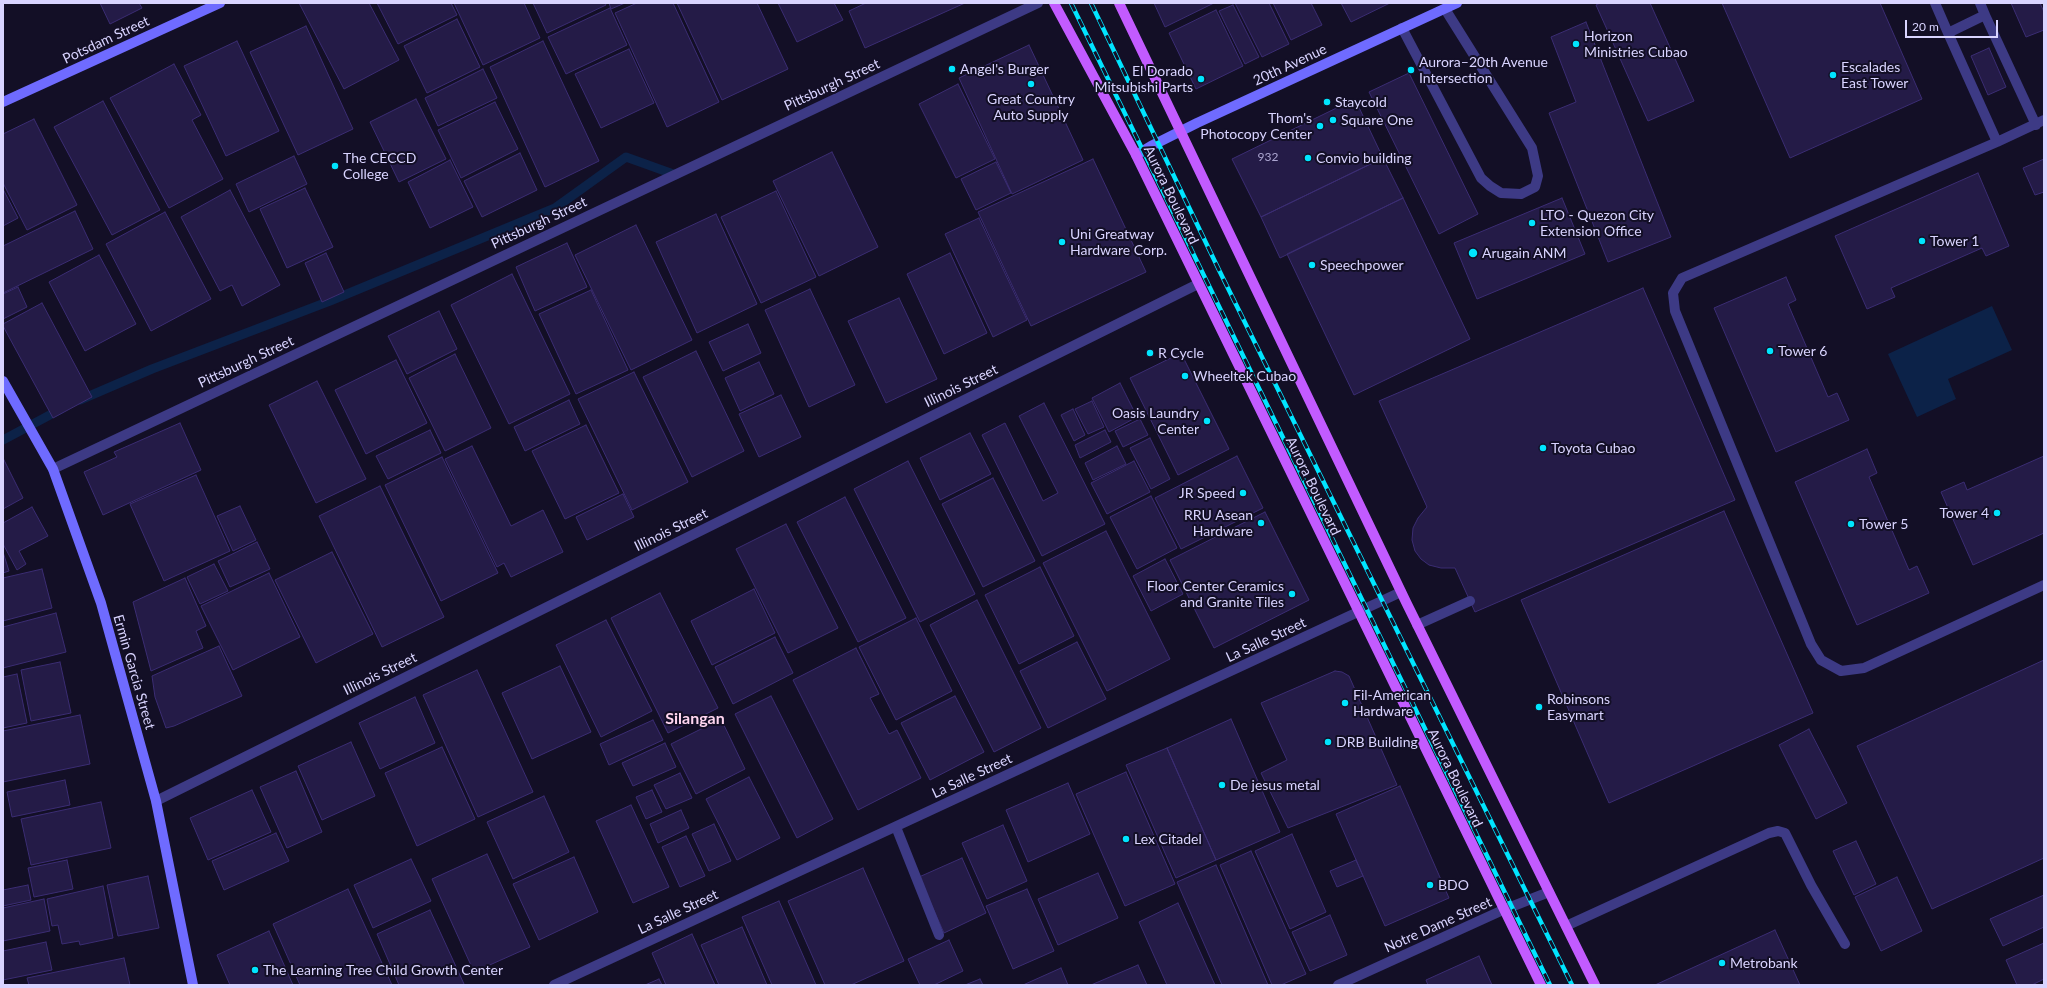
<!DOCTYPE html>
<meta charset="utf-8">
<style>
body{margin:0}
#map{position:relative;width:2047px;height:988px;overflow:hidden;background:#130f26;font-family:Lato,sans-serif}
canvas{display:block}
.frame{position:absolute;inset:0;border:4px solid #d9d4ff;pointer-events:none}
.scale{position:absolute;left:1905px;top:20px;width:93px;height:18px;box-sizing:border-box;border:2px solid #d9d4ff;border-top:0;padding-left:5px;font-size:12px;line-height:14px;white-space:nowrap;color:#d9d4ff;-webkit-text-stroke:3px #130f26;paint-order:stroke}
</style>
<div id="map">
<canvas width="2047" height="988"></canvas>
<div class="frame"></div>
<div class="scale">20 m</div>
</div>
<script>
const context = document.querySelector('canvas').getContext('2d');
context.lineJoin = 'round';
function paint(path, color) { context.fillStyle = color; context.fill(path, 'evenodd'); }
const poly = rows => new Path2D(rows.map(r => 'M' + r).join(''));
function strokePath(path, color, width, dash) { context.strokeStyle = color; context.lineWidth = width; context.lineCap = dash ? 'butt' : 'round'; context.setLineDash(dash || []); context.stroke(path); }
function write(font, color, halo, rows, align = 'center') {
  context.font = font + ' Lato,sans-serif'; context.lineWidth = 4; context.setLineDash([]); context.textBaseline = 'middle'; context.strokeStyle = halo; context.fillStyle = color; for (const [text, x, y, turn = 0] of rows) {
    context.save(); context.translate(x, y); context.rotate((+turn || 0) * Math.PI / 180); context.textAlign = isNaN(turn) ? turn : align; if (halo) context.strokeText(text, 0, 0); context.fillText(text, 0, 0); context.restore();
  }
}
paint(poly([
 [1992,306,2012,350,1948,379,1956,399,1917,417,1888,354]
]), '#0c2248');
strokePath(poly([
 [80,400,152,369,330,301,555,208,626,157,676,175],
 [3,440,61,409]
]), '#0c2248', 9);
const building = poly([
 [100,3,139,3,142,8,110,24,100,3],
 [299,3,369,3,399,60,344,89,299,3],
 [377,3,451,3,457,15,398,44,377,3],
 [454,3,524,3,540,38,483,65,454,3],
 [533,3,605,3,606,5,547,33,533,3],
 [609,3,625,3,611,9,609,3],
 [637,3,673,3,719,102,667,127,615,13,637,3],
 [677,3,757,3,788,69,722,100,677,3],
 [778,3,834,3,843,20,797,42,778,3],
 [866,3,965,3,865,48,849,11,866,3],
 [1154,3,1214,3,1165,27,1154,3],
 [1235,3,1269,3,1289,44,1262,57,1235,3],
 [1273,3,1311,3,1322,25,1291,40,1273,3],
 [1341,3,1390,3,1351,22,1341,3],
 [1600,3,1650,3,1694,101,1648,121,1596,5,1600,3],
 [1722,3,1880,3,1922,99,1790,158,1722,3],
 [2011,3,2040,3,2044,12,2044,30,2026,37,2011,3],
 [1233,5,1259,57,1245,64,1219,11,1233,5],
 [610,8,627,45,566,74,548,37,610,8],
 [1216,10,1243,66,1196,89,1169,33,1216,10],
 [457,19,480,67,427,93,404,46,457,19],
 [1586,22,1671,237,1608,262,1549,113,1576,102,1551,37,1586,22],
 [306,26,353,129,298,155,250,52,306,26],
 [237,41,279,131,226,156,184,66,237,41],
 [543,41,599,161,545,187,490,67,543,41],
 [1029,45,1083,160,1012,194,959,78,1029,45],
 [1989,48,2006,87,1988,95,1971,56,1989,48],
 [629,49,654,103,601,128,575,74,629,49],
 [174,64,201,115,192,120,223,179,169,208,110,98,174,64],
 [483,69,497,98,438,126,425,98,483,69],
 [1409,73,1478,214,1439,234,1369,92,1409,73],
 [958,84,995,159,956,178,919,104,958,84],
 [416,99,446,159,399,182,370,122,416,99],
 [1355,99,1383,158,1261,217,1232,159,1355,99],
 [103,101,160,210,112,235,54,127,103,101],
 [495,102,518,149,461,178,438,130,495,102],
 [34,119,77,205,27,230,3,183,3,134,34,119],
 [832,152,878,247,819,276,773,181,832,152],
 [520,153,537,190,482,217,464,181,520,153],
 [294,156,307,184,249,212,236,184,294,156],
 [1383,158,1403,198,1280,258,1261,217,1383,158],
 [1093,159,1146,272,1031,326,978,212,1093,159],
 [2044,159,2044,192,2035,195,2023,168,2044,159],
 [450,160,473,207,430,228,408,182,450,160],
 [996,162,1011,193,976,210,961,179,996,162],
 [1978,173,2009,246,1986,256,1982,248,1891,288,1895,297,1867,309,1835,236,1978,173],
 [305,188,333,247,287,268,260,209,305,188],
 [3,189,18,218,3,226,3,189],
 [230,190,280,285,242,306,232,285,220,291,181,217,230,190],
 [776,191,816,277,761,303,721,217,776,191],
 [1403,198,1470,339,1354,395,1287,254,1403,198],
 [1562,198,1585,254,1477,299,1454,243,1562,198],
 [75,211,93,249,3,293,3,246,75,211],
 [165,212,211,299,151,331,106,244,165,212],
 [716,214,757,304,697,333,656,242,716,214],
 [979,218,1027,320,993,337,945,234,979,218],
 [636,225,692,340,631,370,575,255,636,225],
 [567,243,587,287,535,311,516,267,567,243],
 [326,253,344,292,322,302,305,263,326,253],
 [950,253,987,333,944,354,907,274,950,253],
 [99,255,136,324,85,351,49,282,99,255],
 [512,274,570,394,509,424,451,305,512,274],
 [1786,277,1796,300,1788,304,1828,397,1837,393,1849,420,1776,452,1714,308,1786,277],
 [18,287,27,307,3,319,3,294,18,287],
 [1643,288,1735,500,1475,612,1455,568,1441,568,1429,565,1421,559,1415,551,1412,540,1413,528,1418,518,1427,507,1379,401,1643,288],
 [810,289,855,385,809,407,765,310,810,289],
 [591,290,628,370,576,394,539,314,591,290],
 [899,298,937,379,886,403,848,321,899,298],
 [42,303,92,397,53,418,3,326,3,324,42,303],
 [439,311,457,349,407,374,388,336,439,311],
 [748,324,761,353,723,371,709,342,748,324],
 [696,351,744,451,692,477,643,377,696,351],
 [1181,353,1229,449,1178,475,1130,378,1181,353],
 [455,354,491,428,445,451,409,378,455,354],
 [396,360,427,423,366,454,335,390,396,360],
 [759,362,774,394,740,411,725,378,759,362],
 [634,372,688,482,632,510,578,399,634,372],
 [317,381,366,479,316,503,269,405,317,381],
 [1120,383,1137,417,1109,432,1092,398,1120,383],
 [781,395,801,437,759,457,739,414,781,395],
 [569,400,580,424,525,451,514,427,569,400],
 [1092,401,1104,427,1088,434,1075,409,1092,401],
 [1044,403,1105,524,1042,556,982,435,1005,423,1043,501,1058,493,1019,416,1044,403],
 [1073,409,1085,435,1074,441,1061,415,1073,409],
 [1140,419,1148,435,1123,447,1115,431,1140,419],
 [180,423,201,470,103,515,84,472,117,457,114,452,180,423],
 [586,425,619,493,565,519,532,451,586,425],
 [430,430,441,453,388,479,376,456,430,430],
 [1105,430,1111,442,1080,458,1075,445,1105,430],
 [970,433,991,474,940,500,920,458,970,433],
 [1150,438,1170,479,1151,489,1130,448,1150,438],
 [472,446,511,526,543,510,563,552,511,577,504,563,497,567,445,459,472,446],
 [1117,446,1126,464,1093,480,1085,463,1117,446],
 [1867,449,1877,473,1869,477,1909,570,1917,566,1929,593,1857,625,1795,482,1867,449],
 [1237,456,1263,508,1181,549,1155,498,1237,456],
 [2044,456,2044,533,1973,565,1941,492,1964,482,1967,490,2044,456],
 [442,457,498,573,441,601,385,485,442,457],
 [3,458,23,498,3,509,3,458],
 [908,461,975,594,920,622,854,489,908,461],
 [1134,461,1150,492,1107,514,1091,483,1134,461],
 [196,475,230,551,164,581,130,504,196,475],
 [993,478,1035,561,983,587,942,504,993,478],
 [380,486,444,617,382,647,319,516,380,486],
 [623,494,634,517,587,540,576,517,623,494],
 [1151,496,1177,548,1137,569,1110,517,1151,496],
 [845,497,906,618,858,642,797,522,845,497],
 [240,506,256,540,233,551,217,516,240,506],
 [32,507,48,536,19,551,26,564,17,570,3,544,3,523,32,507],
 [1724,511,1813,713,1609,803,1521,600,1724,511],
 [1265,512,1309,600,1214,648,1170,560,1265,512],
 [786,524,838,628,788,653,736,549,786,524],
 [1106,531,1170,659,1107,691,1043,563,1106,531],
 [257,542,270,569,230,587,218,561,257,542],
 [3,552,9,571,3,573,3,552],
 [332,552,373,634,316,663,275,580,332,552],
 [1165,559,1183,594,1151,611,1133,576,1165,559],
 [214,564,228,591,200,604,187,577,214,564],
 [1040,567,1074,636,1019,664,985,595,1040,567],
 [42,569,52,608,3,621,3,578,42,569],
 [269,573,300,637,233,670,201,606,269,573],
 [185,578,206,626,196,631,203,648,151,671,133,602,185,578],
 [754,589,775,633,712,665,691,621,754,589],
 [660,593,718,708,668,733,611,618,660,593],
 [977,600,1041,728,994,752,930,625,977,600],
 [56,613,66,652,3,668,3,627,56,613],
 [916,618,952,691,896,720,859,647,916,618],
 [606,620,652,711,601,737,556,645,606,620],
 [775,637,793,673,733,704,715,667,775,637],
 [1077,642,1106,699,1048,728,1020,671,1077,642],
 [219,646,242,696,174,726,166,728,155,697,152,676,219,646],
 [856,648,879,694,870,698,889,734,897,730,921,778,858,810,793,680,856,648],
 [2044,660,2044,858,1932,909,1857,746,2044,660],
 [60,662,71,713,31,721,21,670,60,662],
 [560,666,591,732,532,759,502,693,560,666],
 [477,670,533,792,478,817,423,695,477,670],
 [1335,671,1342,672,1349,676,1397,785,1288,828,1261,773,1287,760,1261,703,1335,671],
 [17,674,27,723,3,728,3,677,17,674],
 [771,696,833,819,797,838,735,714,771,696],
 [955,696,984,752,930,780,901,723,955,696],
 [415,697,435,743,380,769,359,723,415,697],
 [80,715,90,764,3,782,3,731,80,715],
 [721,719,745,769,696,794,671,744,721,719],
 [1231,719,1280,832,1216,860,1167,748,1231,719],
 [653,720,663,740,609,765,600,744,653,720],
 [1809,729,1847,803,1816,819,1779,745,1809,729],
 [351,742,375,796,322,820,298,766,351,742],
 [665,743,676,767,633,786,622,763,665,743],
 [442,747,475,819,417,846,385,773,442,747],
 [1167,748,1216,860,1176,878,1126,765,1167,748],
 [296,771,322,832,287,848,260,787,296,771],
 [1126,772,1175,884,1125,906,1076,794,1126,772],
 [680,773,692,798,666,809,654,785,680,773],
 [749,777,780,838,737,860,706,799,749,777],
 [65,780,70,805,12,817,7,792,65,780],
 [1068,783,1090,834,1028,862,1006,810,1068,783],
 [1400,786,1449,898,1385,926,1336,814,1400,786],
 [252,790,271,832,208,860,190,818,252,790],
 [652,790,662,812,646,819,636,797,652,790],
 [544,796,569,852,513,879,487,822,544,796],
 [101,802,111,848,31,865,21,819,101,802],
 [631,805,669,887,633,903,596,821,631,805],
 [681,810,689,828,658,843,650,824,681,810],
 [714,824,731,861,709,871,692,834,714,824],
 [1003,825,1027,881,987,899,962,843,1003,825],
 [276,833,289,861,224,890,212,861,276,833],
 [1292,834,1326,912,1290,929,1255,851,1292,834],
 [686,836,705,876,680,887,662,847,686,836],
 [1856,841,1876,884,1854,895,1833,851,1856,841],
 [1251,851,1306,974,1281,985,1272,985,1220,865,1251,851],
 [487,854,530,947,474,972,432,879,487,854],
 [574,857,598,912,539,940,513,884,574,857],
 [962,858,986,913,944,933,919,877,962,858],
 [411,859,431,901,373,928,354,885,411,859],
 [67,860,73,889,34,897,28,868,67,860],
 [1356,860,1363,876,1337,887,1330,871,1356,860],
 [1216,865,1268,985,1222,985,1177,882,1216,865],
 [863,868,904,961,851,985,825,985,788,901,863,868],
 [1098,873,1118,918,1058,945,1038,899,1098,873],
 [148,876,159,928,118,936,107,885,148,876],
 [1897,877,1922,931,1881,951,1855,897,1897,877],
 [28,885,31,900,3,906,3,890,28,885],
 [103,886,113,938,80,945,79,941,62,944,58,925,52,926,47,899,103,886],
 [348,889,392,985,300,985,273,924,348,889],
 [1027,889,1054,951,1013,969,986,906,1027,889],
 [2044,895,2044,927,2003,946,1990,919,2044,895],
 [44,899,50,931,3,941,3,908,44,899],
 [779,901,816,985,772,985,742,917,779,901],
 [1178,903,1215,985,1167,985,1139,922,1178,903],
 [430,910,464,984,462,985,399,985,377,934,430,910],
 [1330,915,1347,955,1310,971,1292,932,1330,915],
 [742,927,767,985,719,985,701,945,742,927],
 [1775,930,1800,985,1655,985,1775,930],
 [269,931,293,985,230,985,217,955,269,931],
 [692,934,715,985,666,985,652,953,692,934],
 [949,940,963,971,934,985,920,985,908,959,949,940],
 [46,942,52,970,3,980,3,951,46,942],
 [2044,943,2044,979,2032,985,2017,985,2006,960,2044,943],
 [1479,956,1492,985,1428,985,1426,980,1479,956],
 [124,958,130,985,29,985,27,978,124,958],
 [1138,965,1147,985,1091,985,1138,965],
 [1061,968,1068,985,1023,985,1061,968],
 [659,979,662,985,645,985,659,979],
 [980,979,983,985,965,985,980,979]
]);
paint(building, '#241b47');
strokePath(building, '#3b2d73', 1);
strokePath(poly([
 [1935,3,1948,33,1985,15,1980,3],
 [1985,15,2036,125],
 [1402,28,1481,178,1490,186,1501,193,1521,194,1535,187,1538,176,1532,148,1445,9],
 [1948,33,1997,142],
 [2044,120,1997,142,1682,278,1673,293,1675,311,1811,644,1821,660,1841,671,1864,668,2044,585],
 [1417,625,1470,601],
 [896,827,939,935],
 [1566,926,1769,833,1778,831,1785,833,1811,885,1845,944]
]), '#3d3a85', 10);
strokePath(poly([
 [53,469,1038,3],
 [156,801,1198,284],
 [554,985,1401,592],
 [1338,985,1503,910,1549,892]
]), '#3d3a85', 10);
strokePath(poly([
 [3,102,220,3],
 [1136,155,1151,146,1197,123,1457,3],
 [3,381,53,469,101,603,156,801,193,985]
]), '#6f6bff', 10);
strokePath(poly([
 [1054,3,1136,155,1541,985],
 [1119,3,1406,602,1595,985]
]), '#c25bff', 10);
const rail = poly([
 [1071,3,1550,985],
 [1091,3,1219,270,1572,985]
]);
strokePath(rail, '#00e5ff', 4.5);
strokePath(rail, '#130f26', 3, [9]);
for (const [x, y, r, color] of [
 [1576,44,4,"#00e5ff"],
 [952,69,4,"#00e5ff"],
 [1411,70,4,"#00e5ff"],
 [1833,75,4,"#00e5ff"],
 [1201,79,4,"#00e5ff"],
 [1031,84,4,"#00e5ff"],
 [1327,102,4,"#00e5ff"],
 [1333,120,4,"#00e5ff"],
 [1320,126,4,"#00e5ff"],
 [1308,158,4,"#00e5ff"],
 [335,166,4,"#00e5ff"],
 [1532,223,4,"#00e5ff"],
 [1922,241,4,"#00e5ff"],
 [1062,242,4,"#00e5ff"],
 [1473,253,5,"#00e5ff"],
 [1312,265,4,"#00e5ff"],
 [1770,351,4,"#00e5ff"],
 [1150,353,4,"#00e5ff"],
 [1185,376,4,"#00e5ff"],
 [1207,421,4,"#00e5ff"],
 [1543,448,4,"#00e5ff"],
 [1243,493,4,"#00e5ff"],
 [1997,513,4,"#00e5ff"],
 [1261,523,4,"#00e5ff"],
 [1851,524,4,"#00e5ff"],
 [1292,594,4,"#00e5ff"],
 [1345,703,4,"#00e5ff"],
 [1539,707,4,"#00e5ff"],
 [1328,742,4,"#00e5ff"],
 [1222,785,4,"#00e5ff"],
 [1126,839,4,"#00e5ff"],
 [1430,885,4,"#00e5ff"],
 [1722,963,4,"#00e5ff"],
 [255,970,4,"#00e5ff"]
]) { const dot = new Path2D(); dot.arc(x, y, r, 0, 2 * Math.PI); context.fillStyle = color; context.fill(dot); strokePath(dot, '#130f26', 1.5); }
write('12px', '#aca6d1', null, [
 ["932",1268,157]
]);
write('14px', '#d9d4ff', '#130f26', [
 ["Horizon",1584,36],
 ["Ministries Cubao",1584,52],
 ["Aurora–20th Avenue",1419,62],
 ["Intersection",1419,78],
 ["Escalades",1841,67],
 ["East Tower",1841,83],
 ["Angel's Burger",960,69],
 ["El Dorado",1193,71,"right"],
 ["Mitsubishi Parts",1193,87,"right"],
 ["Great Country",1031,99,"center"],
 ["Auto Supply",1031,115,"center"],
 ["Staycold",1335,102],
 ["Thom's",1312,118,"right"],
 ["Photocopy Center",1312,134,"right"],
 ["Square One",1341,120],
 ["The CECCD",343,158],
 ["College",343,174],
 ["Convio building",1316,158],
 ["LTO - Quezon City",1540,215],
 ["Extension Office",1540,231],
 ["Uni Greatway",1070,234],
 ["Hardware Corp.",1070,250],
 ["Tower 1",1930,241],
 ["Arugain ANM",1482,253],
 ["Speechpower",1320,265],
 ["Tower 6",1778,351],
 ["R Cycle",1158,353],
 ["Wheeltek Cubao",1193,376],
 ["Oasis Laundry",1199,413,"right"],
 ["Center",1199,429,"right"],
 ["Toyota Cubao",1551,448],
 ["JR Speed",1235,493,"right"],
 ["Tower 4",1989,513,"right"],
 ["RRU Asean",1253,515,"right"],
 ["Hardware",1253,531,"right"],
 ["Tower 5",1859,524],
 ["Floor Center Ceramics",1284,586,"right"],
 ["and Granite Tiles",1284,602,"right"],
 ["Fil-American",1353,695],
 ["Hardware",1353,711],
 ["Robinsons",1547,699],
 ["Easymart",1547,715],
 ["DRB Building",1336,742],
 ["De jesus metal",1230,785],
 ["Lex Citadel",1134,839],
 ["BDO",1438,885],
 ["Metrobank",1730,963],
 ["The Learning Tree Child Growth Center",263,970]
], 'left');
write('14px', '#d9d4ff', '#130f26', [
 ["Potsdam Street",106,40,-25],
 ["20th Avenue",1290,65,-25],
 ["Pittsburgh Street",832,85,-25],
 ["Aurora Boulevard",1171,195,64],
 ["Pittsburgh Street",539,223,-25],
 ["Pittsburgh Street",246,362,-25],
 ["Illinois Street",961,386,-26],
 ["Aurora Boulevard",1313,486,64],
 ["Illinois Street",671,530,-26],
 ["La Salle Street",1266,640,-25],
 ["Ermin Garcia Street",134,672,74],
 ["Illinois Street",380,674,-26],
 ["La Salle Street",972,776,-25],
 ["Aurora Boulevard",1455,778,64],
 ["La Salle Street",678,912,-25],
 ["Notre Dame Street",1438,925,-24]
]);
write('bold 16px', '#ffd6f0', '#130f26', [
 ["Silangan",695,719]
]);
</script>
